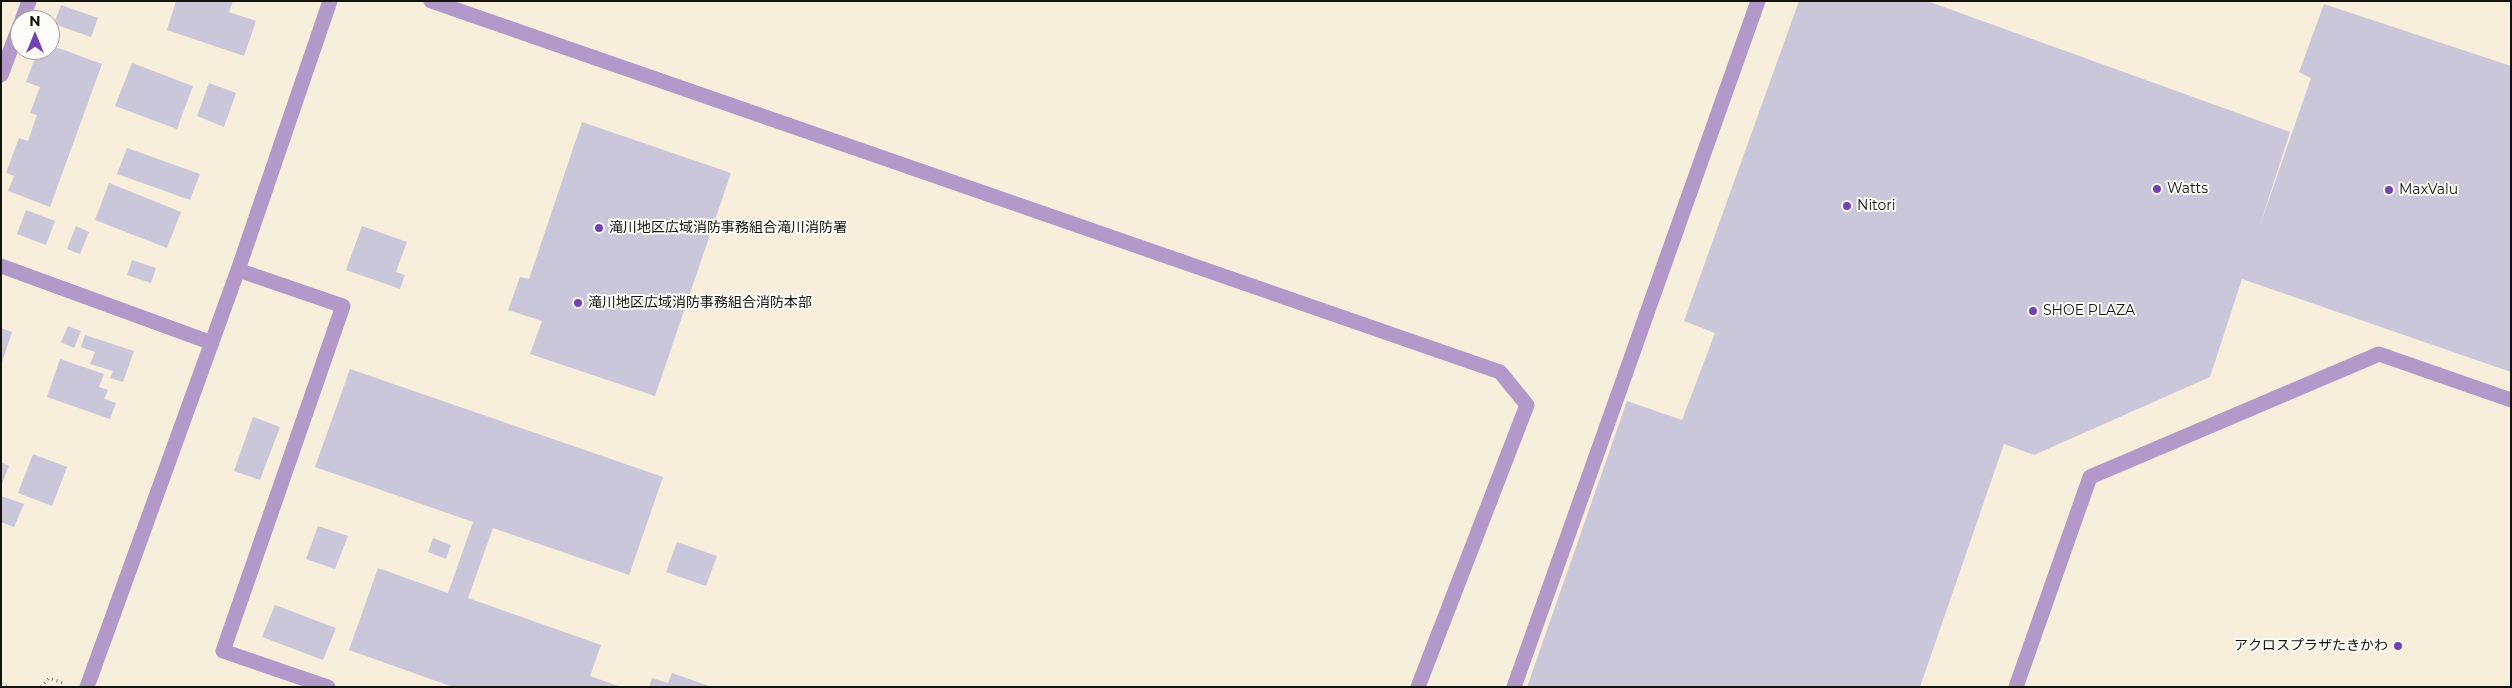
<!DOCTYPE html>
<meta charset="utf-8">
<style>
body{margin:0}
#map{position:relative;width:2512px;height:688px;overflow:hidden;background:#f7eedc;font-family:Montserrat,sans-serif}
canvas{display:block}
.frame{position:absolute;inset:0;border:2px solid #15120c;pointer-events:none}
.north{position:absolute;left:10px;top:10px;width:50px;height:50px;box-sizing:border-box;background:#fefcf9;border:1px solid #a19e9a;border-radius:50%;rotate:0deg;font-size:14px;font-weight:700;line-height:20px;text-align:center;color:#15120c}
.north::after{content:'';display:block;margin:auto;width:18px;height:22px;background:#753fb6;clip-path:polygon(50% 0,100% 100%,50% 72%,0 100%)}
</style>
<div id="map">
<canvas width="2512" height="688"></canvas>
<div class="frame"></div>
<div class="north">N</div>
</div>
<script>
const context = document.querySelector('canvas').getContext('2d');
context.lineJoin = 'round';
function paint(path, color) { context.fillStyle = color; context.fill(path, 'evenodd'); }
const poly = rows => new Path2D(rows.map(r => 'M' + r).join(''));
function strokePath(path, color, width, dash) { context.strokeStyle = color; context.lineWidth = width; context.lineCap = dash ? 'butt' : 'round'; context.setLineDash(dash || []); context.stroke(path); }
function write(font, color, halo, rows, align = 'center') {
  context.font = font + ' Montserrat,"Noto Sans JP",sans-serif'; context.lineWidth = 4; context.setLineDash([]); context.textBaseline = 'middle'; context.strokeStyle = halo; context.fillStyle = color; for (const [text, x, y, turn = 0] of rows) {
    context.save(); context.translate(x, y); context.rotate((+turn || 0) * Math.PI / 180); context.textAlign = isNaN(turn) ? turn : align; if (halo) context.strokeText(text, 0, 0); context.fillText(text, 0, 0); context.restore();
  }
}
paint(poly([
 [176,1,233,1,229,12,256,21,244,56,167,30],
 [1799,1,1927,1,2290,132,2259,228,2311,78,2299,72,2324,4,2511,66,2511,372,2242,279,2210,377,2034,455,2004,444,1920,687,1527,687,1627,401,1682,420,1715,333,1684,321],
 [61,5,98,18,91,37,54,24],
 [50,45,102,64,50,207,8,191,14,176,6,173,19,138,28,141,37,115,30,113,40,87,26,82,38,50,50,50],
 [132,63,193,86,177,129,115,106],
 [209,83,236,93,224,127,197,116],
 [582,122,731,173,655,396,530,354,542,321,508,310,520,277,529,279],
 [127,148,200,174,190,200,117,174],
 [109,183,181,212,167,248,95,220],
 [26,210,55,221,46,245,17,234],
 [76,226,89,232,80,254,67,249],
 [362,226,407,242,396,272,405,275,400,289,346,270],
 [132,260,156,268,151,283,127,275],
 [68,326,81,331,74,348,61,342],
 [1,328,12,332,2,362,1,362],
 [85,335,134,351,123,382,110,378,113,371,90,364,95,352,81,347],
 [60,359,104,374,99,387,108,390,104,399,116,403,110,419,47,397],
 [350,369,663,477,629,575,493,528,468,598,601,645,590,676,621,687,453,687,349,650,378,568,448,593,473,522,315,467],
 [253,417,280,427,260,480,234,471],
 [33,454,67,467,52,506,18,493],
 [1,462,9,466,1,486],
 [1,496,24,504,14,527,1,522],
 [318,526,348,536,335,569,306,559],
 [433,538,451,545,446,559,428,552],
 [677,542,717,556,706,586,666,572],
 [275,605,336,628,323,660,262,637],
 [672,673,709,686,709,687,649,687,652,678,668,683]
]), '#cbc7da');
strokePath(poly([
 [1,684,10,687],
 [41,687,49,678,63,683]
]), '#837d72', 3, [1, 4]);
strokePath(poly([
 [431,1,1500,372,1527,405,1418,687],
 [22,20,29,1],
 [1,75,20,25],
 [1,266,212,343],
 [238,270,343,306,223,651,328,687],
 [87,687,238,270,330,1],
 [1514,687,1758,1],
 [2016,687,2090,477,2379,354,2511,400]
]), '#b399c9', 15);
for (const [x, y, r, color] of [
 [2157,189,5,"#753fb6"],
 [2389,190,5,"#753fb6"],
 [1847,206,5,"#753fb6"],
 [599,228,5,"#753fb6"],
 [578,303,5,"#753fb6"],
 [2033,311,5,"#753fb6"],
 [2398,646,5,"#753fb6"]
]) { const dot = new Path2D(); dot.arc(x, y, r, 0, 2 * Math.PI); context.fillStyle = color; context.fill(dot); strokePath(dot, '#fefcf9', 2); }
write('14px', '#15120c', '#fefcf9', [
 ["Watts",2167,189],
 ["MaxValu",2399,190],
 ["Nitori",1857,206],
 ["滝川地区広域消防事務組合滝川消防署",609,228],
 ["滝川地区広域消防事務組合消防本部",588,303],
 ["SHOE PLAZA",2043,311],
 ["アクロスプラザたきかわ",2388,646,"right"]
], 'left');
</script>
